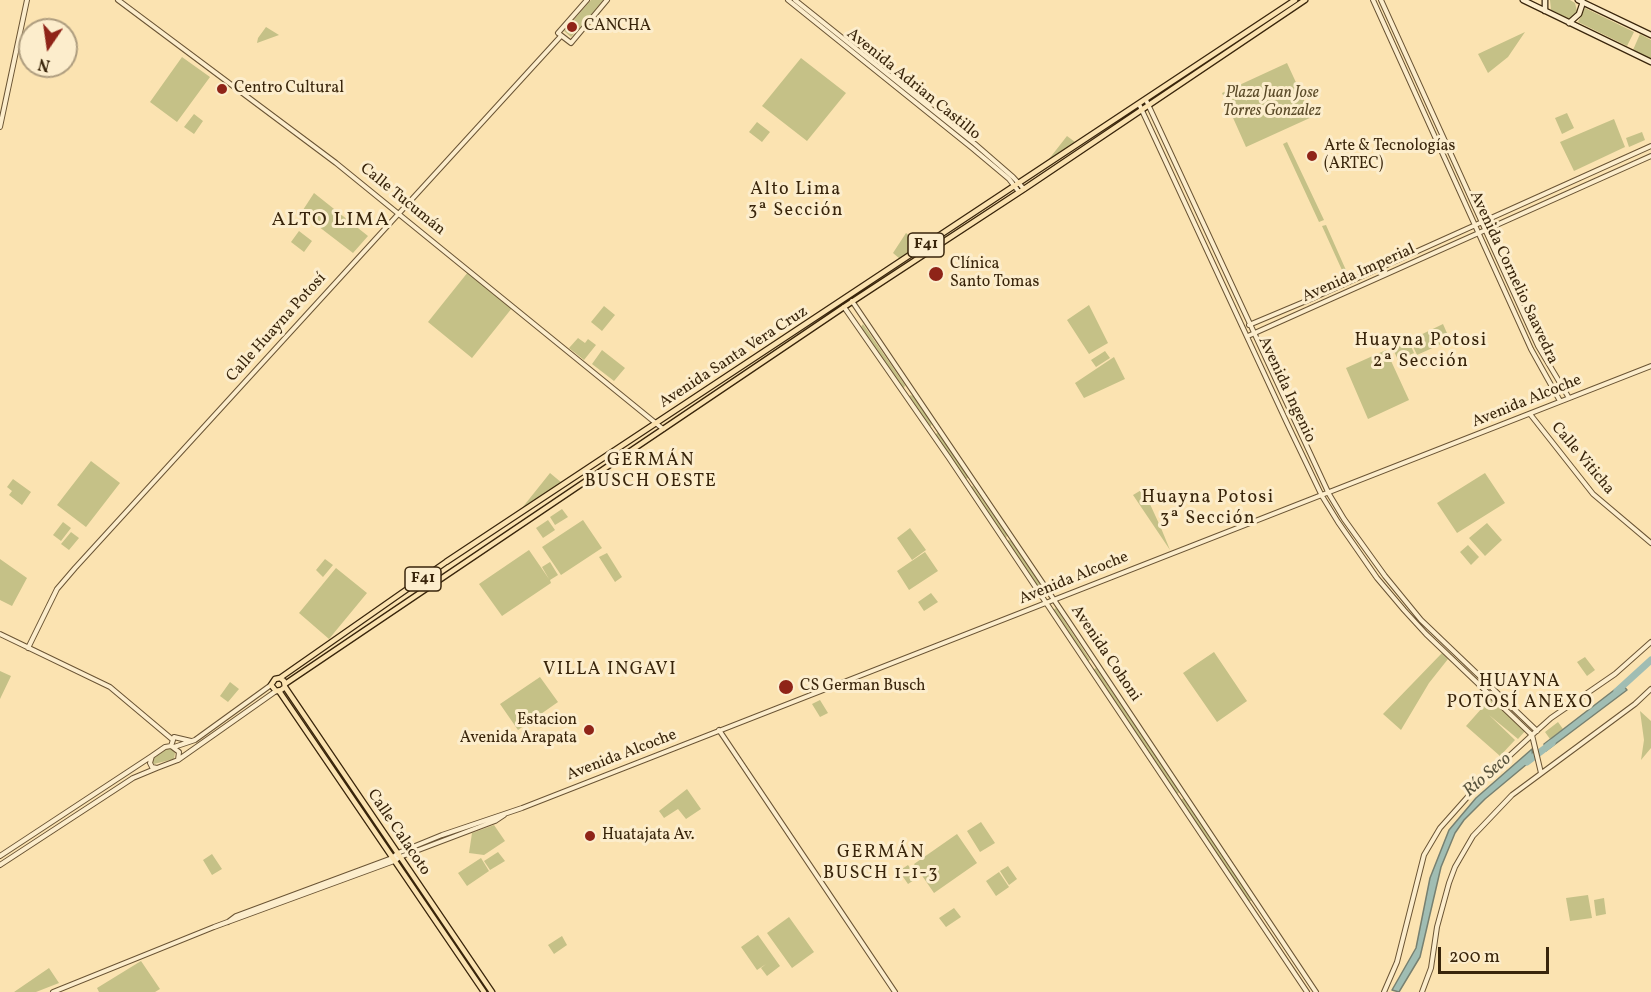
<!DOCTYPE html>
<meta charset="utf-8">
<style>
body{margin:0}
#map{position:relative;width:1651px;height:992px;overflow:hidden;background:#fbe3b1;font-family:Vollkorn,serif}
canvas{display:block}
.north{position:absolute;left:18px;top:18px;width:60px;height:60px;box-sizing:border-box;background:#fcedcc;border:2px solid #ae9d7f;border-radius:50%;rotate:193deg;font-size:16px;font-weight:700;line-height:24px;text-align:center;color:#39250b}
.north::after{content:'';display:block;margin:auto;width:21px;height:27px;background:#8f2418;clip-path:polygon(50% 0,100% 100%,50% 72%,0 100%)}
.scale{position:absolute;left:1438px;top:947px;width:111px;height:27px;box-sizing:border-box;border:3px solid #39250b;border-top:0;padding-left:8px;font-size:18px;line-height:21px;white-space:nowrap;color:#39250b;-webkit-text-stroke:4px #fcedcc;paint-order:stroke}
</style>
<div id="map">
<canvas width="1651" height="992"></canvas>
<div class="north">N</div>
<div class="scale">200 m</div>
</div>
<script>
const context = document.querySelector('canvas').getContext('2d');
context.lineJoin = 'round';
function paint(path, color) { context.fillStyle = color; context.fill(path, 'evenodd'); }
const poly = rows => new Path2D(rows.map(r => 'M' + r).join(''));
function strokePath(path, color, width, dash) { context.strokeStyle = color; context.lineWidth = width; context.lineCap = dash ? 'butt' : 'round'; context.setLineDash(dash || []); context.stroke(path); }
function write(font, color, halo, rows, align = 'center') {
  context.font = font + ' Vollkorn,serif'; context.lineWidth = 6; context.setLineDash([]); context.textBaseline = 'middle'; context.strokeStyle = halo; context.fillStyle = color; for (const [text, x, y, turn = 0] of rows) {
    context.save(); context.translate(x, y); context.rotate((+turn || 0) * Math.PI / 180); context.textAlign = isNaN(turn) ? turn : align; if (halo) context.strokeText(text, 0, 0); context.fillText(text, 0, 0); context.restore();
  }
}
paint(poly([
 [591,0,606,0,571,37,564,31],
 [1550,0,1570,0,1575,3,1577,11,1572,18,1568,18,1551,10],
 [1585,8,1634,32,1627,46,1578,22],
 [266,27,279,35,257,43,258,38],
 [1525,32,1508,57,1488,73,1478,54],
 [1640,34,1651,40,1651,59,1633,50],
 [182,57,210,77,177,122,150,102],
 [801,58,846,93,807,141,762,106],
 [1287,63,1312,117,1246,147,1222,93],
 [1567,113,1574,128,1562,134,1555,118],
 [194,114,203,121,194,134,184,127],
 [1614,119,1625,147,1574,171,1560,142],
 [757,122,770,132,762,142,749,132],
 [1642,132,1645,140,1629,147,1626,138],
 [1067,136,1075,142,1075,144,1051,160,1049,159],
 [1287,142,1324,220,1319,222,1283,144],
 [314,193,368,236,353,253,301,213],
 [1326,225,1349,277,1346,279,1322,226],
 [299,231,312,241,304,252,291,242],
 [906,233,917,241,905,258,900,259,893,253],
 [468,272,512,308,472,358,428,322],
 [1089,305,1108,343,1089,354,1067,320],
 [604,306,615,315,602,331,591,322],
 [863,324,905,385,904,388,901,387,861,327],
 [1443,324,1450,340,1417,355,1410,340],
 [578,338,585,343,588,339,596,345,584,360,569,348],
 [1409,342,1414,353,1398,360,1393,349],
 [602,350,625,368,614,381,592,364],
 [1386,350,1409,400,1368,419,1346,368],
 [1105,351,1110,358,1096,367,1091,360],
 [1114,357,1125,379,1084,398,1075,383],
 [910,395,913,396,932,423,931,426,929,426,909,398],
 [937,433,939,433,969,476,968,478,965,479,935,435],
 [91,461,120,483,86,527,57,505],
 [550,473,562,483,518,513],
 [1485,473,1505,503,1457,533,1437,503],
 [13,479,31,492,22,505,9,495,12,491,7,487],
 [973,486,1007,535,1006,538,971,487],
 [1143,489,1161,528,1170,550,1133,495],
 [562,509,568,517,555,525,550,517],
 [548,520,555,530,543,538,536,528],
 [583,520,602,548,561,575,542,547],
 [63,522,71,528,61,541,53,535],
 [1487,523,1502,540,1485,556,1469,538],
 [910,528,926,550,912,560,897,538],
 [71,532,79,538,69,550,61,544],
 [1008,540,1011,541,1045,591,1044,594,1041,594,1007,542],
 [1468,545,1479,557,1471,565,1460,552],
 [529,550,549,579,542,567,550,562,558,575,550,580,551,583,502,616,479,584],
 [925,552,938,571,909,590,897,571],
 [607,553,622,577,615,582,599,557],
 [0,559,27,578,12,606,0,600],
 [325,559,333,565,323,577,316,570],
 [336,568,367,593,329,639,299,613],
 [931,593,938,602,924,611,918,602],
 [1056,608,1090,660,1088,661,1053,610],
 [1214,652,1247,701,1217,722,1183,673],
 [1442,653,1448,659,1429,683,1401,730,1383,714],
 [1585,657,1595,670,1587,676,1577,662],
 [1096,668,1180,792,1177,794,1093,670],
 [0,671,11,676,0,699],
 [540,677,558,702,518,730,500,704],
 [230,682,239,689,228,702,220,696],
 [1490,699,1526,730,1518,739,1489,715,1515,740,1500,756,1466,726],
 [820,700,828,713,820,717,812,704],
 [1640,711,1651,721,1651,748,1641,760,1644,740],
 [1558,722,1563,729,1550,739,1545,732],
 [167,749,172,749,175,753,174,759,154,764,152,762,154,758],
 [687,789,701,809,686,819,678,809,664,818,659,811],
 [1184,798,1252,900,1249,902,1180,800],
 [981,822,995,843,980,852,967,831],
 [494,825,505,841,484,855,469,853,472,833],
 [957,834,977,863,934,893,914,864],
 [498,852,505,861,490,870,484,861],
 [212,854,222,869,212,875,203,860],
 [481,858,489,871,467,886,458,873],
 [908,865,917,878,908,884,899,871],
 [1008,866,1017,879,1009,885,1000,871],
 [999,872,1009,887,996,896,986,881],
 [1588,895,1592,918,1570,921,1566,898],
 [1604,898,1606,914,1596,916,1594,900],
 [954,908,961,917,946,927,939,918],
 [789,917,814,952,792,968,767,933],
 [758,935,780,966,767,976,761,968,766,964,757,970,741,947],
 [562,936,567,945,554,954,548,945],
 [141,961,160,989,155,992,99,992,97,988],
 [49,968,59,983,36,992,14,992]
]), '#c5c187');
const water = poly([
 [1622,684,1627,690,1546,751,1544,744,1622,684],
 [1532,749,1533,759,1485,799,1464,820,1455,833,1441,867,1420,957,1399,992,1392,990,1416,948,1430,878,1449,830,1476,798,1532,749]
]);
paint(water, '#a0bdb3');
strokePath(water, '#778070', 1.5);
strokePath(poly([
 [1617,691,1651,660],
 [1527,762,1552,743]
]), '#a0bdb3', 7);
const tertiary = poly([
 [118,0,336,163,663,429],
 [587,0,558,33,571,43,607,0],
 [788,0,972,148,1009,179,1019,192],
 [795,0,975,144,1013,177,1024,189],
 [1373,0,1531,349,1560,401],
 [1381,0,1538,346,1569,398],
 [1146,100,1329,494,1344,519,1385,576,1421,620,1537,731],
 [1139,104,1287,423,1322,496,1338,522,1377,578,1404,610,1426,634,1532,735],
 [0,127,27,0],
 [852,301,1067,619,1316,992],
 [844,307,949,458,1307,992],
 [1249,325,1311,299,1651,146],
 [1248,336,1651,156],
 [1530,414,1593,494,1651,543],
 [0,634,110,687,173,740,171,746],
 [28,648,57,589,75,568,561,36],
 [719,730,895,992],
 [1532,735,1541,773],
 [174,737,191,741],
 [171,746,179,752,178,760,157,768,152,767,150,763,152,756,165,747,171,746],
 [174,747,195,740,271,685],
 [178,760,276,691],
 [0,856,152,756],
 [0,865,133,778,157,768],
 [228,922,236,916,392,858,398,853,442,835,522,808,1651,366],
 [53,992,214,927,394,861,400,857,495,821,504,815],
 [1384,992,1397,962,1424,855,1440,828,1480,783,1532,735,1551,718,1615,674,1651,642],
 [1422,992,1431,968,1437,927,1449,883,1455,867,1473,836,1512,795,1635,704,1651,689]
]);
const secondary = poly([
 [1523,0,1651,62],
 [1578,0,1651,35],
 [1545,11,1545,0],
 [1569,23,1579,14,1583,2]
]);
const primary = poly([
 [280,678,284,681,285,687,281,690,276,691,271,685,275,679,280,678,446,562,1295,0],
 [285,684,844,307,1024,189,1305,0],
 [285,687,492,992],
 [279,691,484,992]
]);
strokePath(tertiary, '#6a5434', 6);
strokePath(secondary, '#39250b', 7);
strokePath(primary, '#39250b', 7);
strokePath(tertiary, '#fcedcc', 4);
strokePath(secondary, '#fcedcc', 4.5);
strokePath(primary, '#fbe3b1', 4.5);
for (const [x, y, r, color] of [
 [572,27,6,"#8f2418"],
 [222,89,6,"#8f2418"],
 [1312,156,6,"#8f2418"],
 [936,274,8,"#8f2418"],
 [786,687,8,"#8f2418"],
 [589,730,6,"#8f2418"],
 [590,836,6,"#8f2418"]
]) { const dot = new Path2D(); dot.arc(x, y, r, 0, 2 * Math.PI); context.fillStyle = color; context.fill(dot); strokePath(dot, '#fcedcc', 2); }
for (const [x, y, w] of [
 [926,245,36],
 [423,579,36]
]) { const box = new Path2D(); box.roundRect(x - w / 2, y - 12, w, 24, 4.5); context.fillStyle = '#fcedcc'; context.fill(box); strokePath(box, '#39250b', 1.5); }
write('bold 15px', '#39250b', null, [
 ["F41",926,245],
 ["F41",423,579]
]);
write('16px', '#39250b', '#fcedcc', [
 ["CANCHA",584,27],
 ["Centro Cultural",234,89],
 ["Arte & Tecnologías",1324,147],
 ["(ARTEC)",1324,165],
 ["Clínica",950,265],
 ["Santo Tomas",950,283],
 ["CS German Busch",800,687],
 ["Estacion",577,721,"right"],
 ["Avenida Arapata",577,739,"right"],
 ["Huatajata Av.",602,836]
], 'left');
write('16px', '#39250b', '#fcedcc', [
 ["Avenida Adrian Castillo",913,85,39],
 ["Calle Tucumán",402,200,39],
 ["Avenida Imperial",1359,274,-24],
 ["Avenida Cornelio Saavedra",1513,278,65],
 ["Calle Huayna Potosí",277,328,-48],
 ["Avenida Santa Vera Cruz",734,358,-33],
 ["Avenida Ingenio",1286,390,65],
 ["Avenida Alcoche",1527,402,-22],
 ["Calle Viticha",1582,459,50],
 ["Avenida Alcoche",1074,579,-22],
 ["Avenida Cohoni",1105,654,56],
 ["Avenida Alcoche",622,756,-21],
 ["Calle Calacoto",398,833,56]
]);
write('italic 16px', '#5c4c2a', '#fcedcc', [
 ["Plaza Juan Jose",1272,94],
 ["Torres Gonzalez",1272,112]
]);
context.letterSpacing = '1.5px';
write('18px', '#39250b', '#fcedcc', [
 ["Alto Lima",796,191],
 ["3ª Sección",796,212],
 ["Huayna Potosi",1421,342],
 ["2ª Sección",1421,363],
 ["GERMÁN",651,462],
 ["BUSCH OESTE",651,483],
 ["Huayna Potosi",1208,499],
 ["3ª Sección",1208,520],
 ["VILLA INGAVI",610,671],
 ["HUAYNA",1520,683],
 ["POTOSÍ ANEXO",1520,704],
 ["GERMÁN",881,854],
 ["BUSCH 1-1-3",881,875]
]);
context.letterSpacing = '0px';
write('italic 18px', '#58533d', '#fcedcc', [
 ["Río Seco",1488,776,-41]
]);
context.letterSpacing = '1.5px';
write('20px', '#39250b', '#fcedcc', [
 ["ALTO LIMA",331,221]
]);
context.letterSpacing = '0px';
</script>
